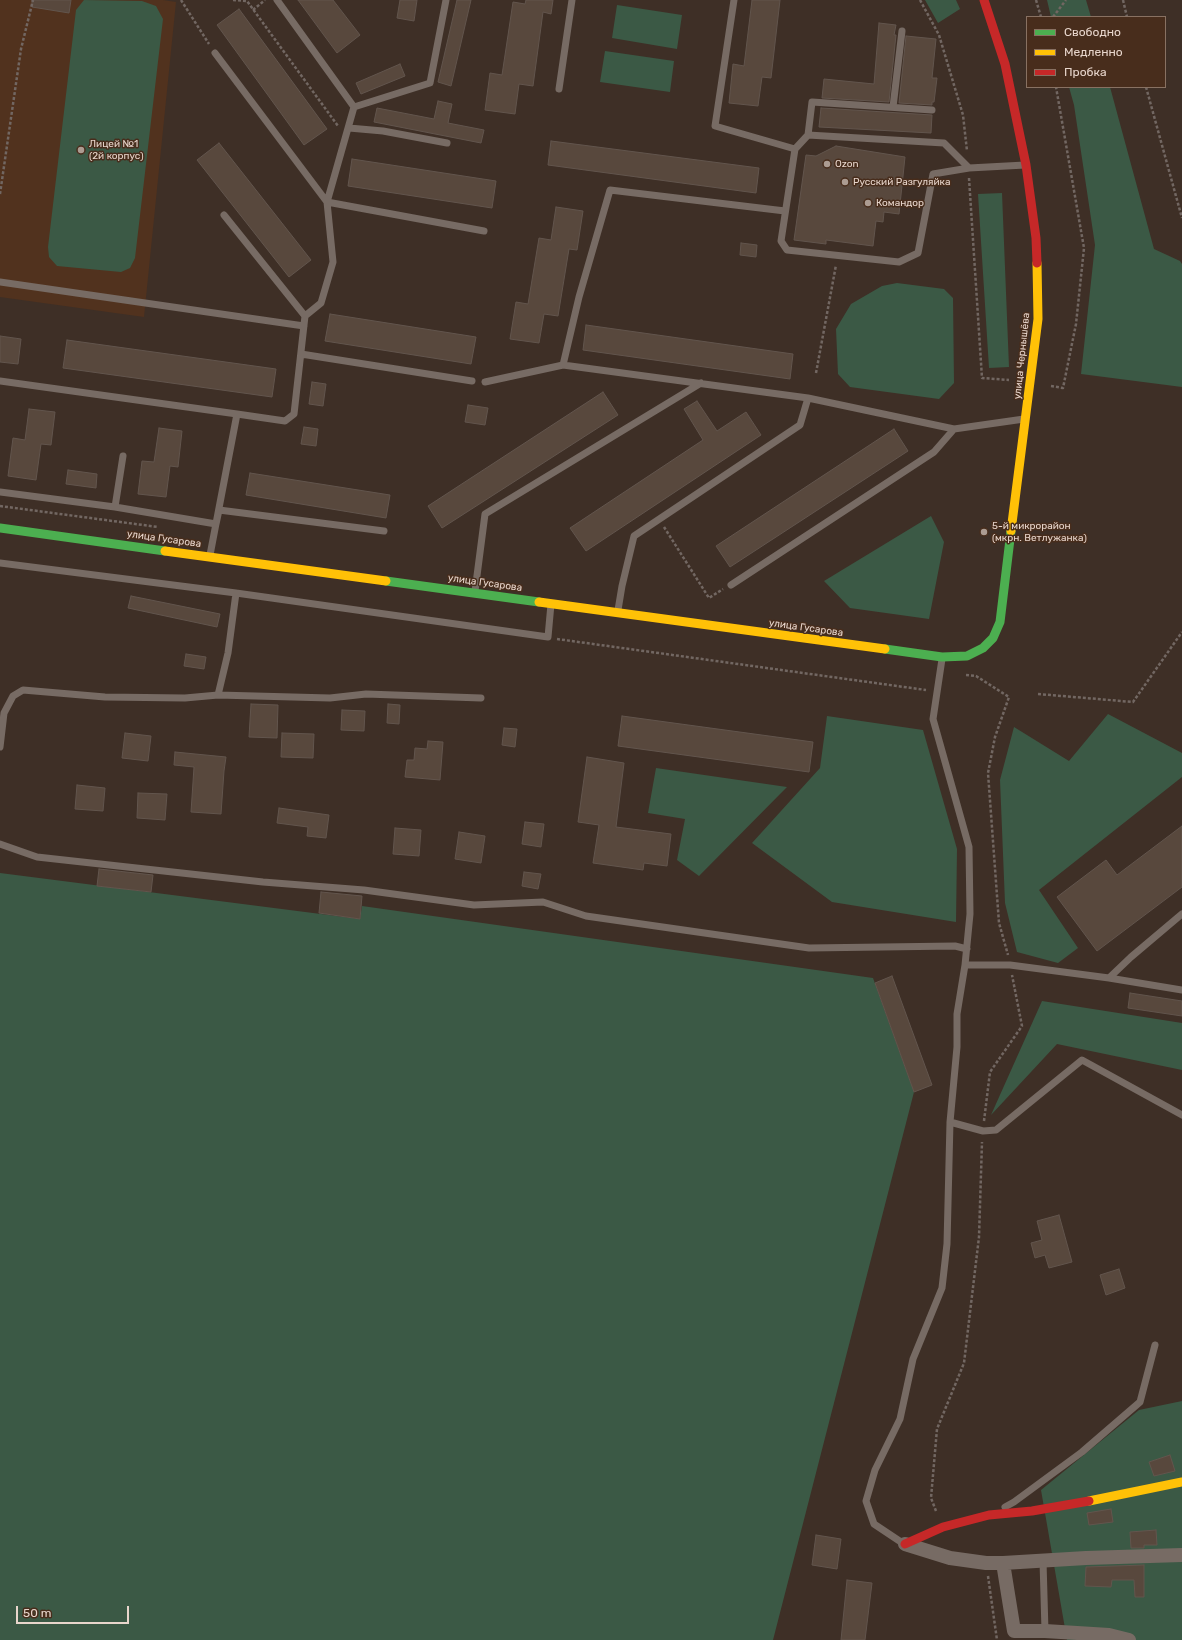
<!DOCTYPE html>
<meta charset="utf-8">
<style>
body{margin:0}
#map{position:relative;width:1182px;height:1640px;overflow:hidden;background:#3e2f26;font-family:Rubik,sans-serif}
canvas{display:block}
.legend{position:absolute;left:1026px;top:16px;width:140px;height:72px;box-sizing:border-box;background:#482d1c;border:1px solid #887162;margin:0;padding:5px 7px;list-style:none;font-size:12px;color:#e8d6cc}
.legend li{display:flex;align-items:center;gap:8px;height:20px}
.legend b{width:20px;border:1px solid #887162}
.scale{position:absolute;left:16px;top:1606px;width:113px;height:18px;box-sizing:border-box;border:2px solid #e8d6cc;border-top:0;padding-left:5px;font-size:12px;line-height:14px;white-space:nowrap;color:#e8d6cc;-webkit-text-stroke:3px #482d1c;paint-order:stroke}
</style>
<div id="map">
<canvas width="1182" height="1640"></canvas>
<ul class="legend">
<li><b style="height:5px;background:#4caf50"></b>Свободно</li>
<li><b style="height:5px;background:#ffc107"></b>Медленно</li>
<li><b style="height:5px;background:#c62828"></b>Пробка</li>
</ul>
<div class="scale">50 m</div>
</div>
<script>
const context = document.querySelector('canvas').getContext('2d');
context.lineJoin = 'round';
function paint(path, color) { context.fillStyle = color; context.fill(path, 'evenodd'); }
const poly = rows => new Path2D(rows.map(r => 'M' + r).join(''));
function strokePath(path, color, width, dash) { context.strokeStyle = color; context.lineWidth = width; context.lineCap = dash ? 'butt' : 'round'; context.setLineDash(dash || []); context.stroke(path); }
function write(font, color, halo, rows, align = 'center') {
  context.font = font + ' Rubik,sans-serif'; context.lineWidth = 3; context.setLineDash([]); context.textBaseline = 'middle'; context.strokeStyle = halo; context.fillStyle = color; for (const [text, x, y, turn = 0] of rows) {
    context.save(); context.translate(x, y); context.rotate((+turn || 0) * Math.PI / 180); context.textAlign = isNaN(turn) ? turn : align; if (halo) context.strokeText(text, 0, 0); context.fillText(text, 0, 0); context.restore();
  }
}
paint(poly([
 [0,0,163,0,176,2,144,317,0,297]
]), '#51321e');
paint(poly([
 [84,0,142,1,156,6,163,19,135,258,130,268,121,272,57,266,49,257,48,247,76,10],
 [925,0,956,0,960,9,938,23],
 [1047,0,1086,0,1091,17,1051,17],
 [617,5,682,15,677,49,612,38],
 [605,51,674,61,670,92,600,82],
 [1069,87,1110,87,1154,249,1180,261,1182,264,1182,387,1081,374,1095,245,1074,105],
 [1002,193,1009,367,989,368,978,194],
 [897,283,944,289,953,298,954,383,939,399,850,387,838,374,836,329,851,304,882,286],
 [931,516,944,542,929,619,850,608,824,581],
 [1108,714,1182,753,1182,777,1039,890,1078,948,1058,963,1017,952,1005,903,1000,780,1014,727,1069,761],
 [827,716,923,730,957,849,956,922,832,902,752,843,820,768],
 [656,768,787,787,699,876,677,860,685,819,648,813],
 [0,873,360,919,362,906,873,978,914,1092,773,1640,0,1640],
 [1042,1001,1182,1023,1182,1070,1057,1044,991,1115],
 [1182,1401,1182,1640,1067,1640,1041,1490,1139,1410]
]), '#3b5945');
const building = poly([
 [32,0,71,0,69,13,32,7,32,0],
 [298,0,333,0,360,35,337,53,298,0],
 [400,0,417,0,414,21,397,18,400,0],
 [457,0,471,0,451,86,438,82,457,0],
 [526,0,553,0,551,14,543,12,533,86,519,84,515,114,485,110,490,73,502,75,513,2,525,4,526,0],
 [752,0,780,0,771,78,762,77,758,106,729,103,733,64,744,66,752,0],
 [239,9,327,129,304,145,217,25,239,9],
 [879,23,896,25,894,35,896,35,889,102,822,98,824,79,874,84,879,23],
 [906,36,936,39,932,78,937,78,934,102,932,102,932,105,899,103,906,36],
 [400,64,405,76,361,94,356,83,400,64],
 [438,101,452,104,448,123,484,130,481,143,374,122,377,108,434,119,438,101],
 [821,108,932,115,931,133,819,127,821,108],
 [551,141,759,168,756,193,548,165,551,141],
 [219,143,311,260,289,277,197,160,219,143],
 [836,146,905,157,899,214,884,212,883,222,876,221,873,246,826,240,826,244,794,240,806,155,816,156,836,146],
 [352,159,496,181,492,208,348,186,352,159],
 [556,207,583,211,577,250,569,249,558,316,544,314,539,343,510,339,516,302,528,304,539,238,551,240,556,207],
 [741,243,757,245,756,257,740,255,741,243],
 [330,314,476,337,471,364,325,341,330,314],
 [586,325,793,354,790,379,583,350,586,325],
 [0,336,21,339,18,364,0,362,0,336],
 [67,340,276,369,272,397,63,368,67,340],
 [312,382,326,384,323,406,309,404,312,382],
 [603,392,618,415,442,528,428,506,603,392],
 [697,401,717,431,746,412,761,435,586,551,570,528,703,440,684,409,697,401],
 [468,405,488,408,485,425,465,422,468,405],
 [29,409,55,412,51,445,41,444,36,480,8,476,13,438,25,440,29,409],
 [304,427,318,429,316,446,301,444,304,427],
 [159,428,182,431,178,467,170,466,166,497,138,494,142,461,154,462,159,428],
 [894,429,908,451,730,567,716,546,894,429],
 [68,470,97,474,96,488,66,484,68,470],
 [250,473,390,495,386,518,246,495,250,473],
 [131,596,220,614,217,627,128,608,131,596],
 [186,654,206,657,204,669,184,666,186,654],
 [251,704,278,705,277,738,249,737,251,704],
 [388,704,400,705,399,724,387,723,388,704],
 [342,710,365,711,364,731,341,730,342,710],
 [622,716,813,742,809,772,618,746,622,716],
 [504,728,517,729,515,747,502,745,504,728],
 [125,733,151,736,148,761,122,758,125,733],
 [282,733,314,734,313,758,281,757,282,733],
 [428,741,443,742,440,780,405,777,407,760,414,760,415,748,427,749,428,741],
 [175,752,226,757,224,771,221,814,191,812,194,767,174,765,175,752],
 [587,757,624,763,616,827,671,834,667,866,644,863,643,870,593,863,599,825,578,822,587,757],
 [77,785,105,788,103,811,75,809,77,785],
 [138,793,167,794,165,820,137,818,138,793],
 [279,808,329,815,326,838,307,836,308,827,277,823,279,808],
 [525,822,544,824,541,847,522,844,525,822],
 [1182,826,1182,887,1097,951,1057,897,1106,860,1117,875,1182,826],
 [395,828,421,830,419,856,393,854,395,828],
 [459,832,485,836,481,863,455,859,459,832],
 [99,869,153,875,151,892,97,886,99,869],
 [524,872,541,874,538,889,522,886,524,872],
 [321,892,362,896,360,919,319,913,321,892],
 [892,976,932,1085,914,1092,875,983,892,976],
 [1130,993,1182,1001,1182,1016,1128,1008,1130,993],
 [1059,1215,1072,1262,1049,1268,1045,1255,1035,1258,1031,1243,1042,1240,1037,1221,1059,1215],
 [1119,1269,1125,1288,1106,1295,1100,1275,1119,1269],
 [1170,1455,1175,1471,1154,1476,1149,1462,1170,1455],
 [1111,1509,1113,1522,1089,1525,1087,1513,1111,1509],
 [1156,1530,1157,1545,1144,1545,1144,1548,1131,1548,1130,1532,1156,1530],
 [816,1535,841,1539,837,1569,812,1565,816,1535],
 [1144,1565,1144,1597,1135,1597,1134,1580,1112,1580,1111,1587,1085,1586,1086,1567,1144,1565],
 [847,1580,872,1583,865,1640,841,1640,847,1580]
]);
paint(building, '#58483d');
strokePath(building, '#62554d', 1);
strokePath(poly([
 [181,0,209,44],
 [233,0,247,1,338,126],
 [920,0,939,35,963,115,967,151],
 [1036,0,1041,17],
 [1123,0,1127,17],
 [253,10,265,0],
 [1053,17,1066,0],
 [1146,87,1182,218],
 [969,178,982,378,1009,380],
 [0,194,21,49,33,0],
 [816,373,836,265],
 [1051,386,1063,388,1076,324,1084,248,1056,87],
 [0,506,158,527],
 [664,527,709,598,723,589],
 [557,639,926,690],
 [966,675,976,676,1009,697,995,737,988,773,999,923,1008,955],
 [1038,694,1133,702,1182,632],
 [984,1121,990,1072,1022,1026,1012,975],
 [936,1511,931,1498,937,1429,964,1363,979,1237,982,1142],
 [988,1576,997,1640]
]), '#726762', 2.5, [3, 2]);
strokePath(poly([
 [734,0,715,126,795,149],
 [215,53,327,202,484,231],
 [559,89,572,0],
 [354,107,430,83,446,0],
 [893,107,902,31],
 [349,128,383,131,447,143],
 [808,135,812,102,932,110],
 [969,168,933,174,918,253,899,262,787,250,781,241,795,149,808,135,944,143,969,168,1025,165],
 [785,211,610,190,579,297,563,365,808,398,954,429],
 [224,215,305,316],
 [0,282,304,326],
 [301,354,472,381],
 [0,381,237,414],
 [485,382,563,365],
 [0,492,115,507,216,524,219,510,384,531],
 [115,507,123,456],
 [210,555,237,414,285,421,294,414,305,316,321,303,333,262,327,202,354,107,277,0],
 [0,563,236,593,548,637,551,604],
 [731,585,934,452,954,429,1024,419],
 [475,591,485,514,701,383],
 [618,610,622,586,634,536,800,425,808,398],
 [218,695,228,653,236,593],
 [0,747,4,713,13,696,23,690,105,697,185,698,218,695,330,698,366,694,481,698],
 [0,844,37,857,263,882,364,890,474,905,543,902,586,916,809,948,955,946,967,949],
 [1182,914,1131,957,1109,978,1182,990],
 [965,965,1010,965,1109,978],
 [950,1122,983,1131,996,1130,1082,1060,1182,1115],
 [1005,1507,1014,1502,1082,1452,1140,1402,1155,1345],
 [904,1544,874,1524,866,1501,875,1470,900,1419,913,1359,942,1288,947,1244,950,1122,957,1047,957,1014,965,965,970,914,969,847,933,719,942,659],
 [1043,1561,1045,1631]
]), '#776b64', 7);
strokePath(poly([
 [905,1544,950,1558,986,1563,1003,1563,1014,1631,1045,1631,1109,1635,1129,1640],
 [1003,1563,1086,1558,1182,1555]
]), '#776b64', 14);
strokePath(poly([
 [0,528,165,551],
 [386,581,539,602],
 [885,649,942,657,967,656,983,648,993,638,1000,622,1011,531]
]), '#4caf50', 9);
strokePath(poly([
 [1011,531,1038,319,1037,263],
 [165,551,386,581],
 [539,602,885,649],
 [1089,1501,1182,1482]
]), '#ffc107', 9);
strokePath(poly([
 [984,0,1005,64,1026,165,1036,238,1037,263],
 [905,1544,943,1527,989,1515,1032,1511,1089,1501]
]), '#c62828', 9);
for (const [x, y, r, color] of [
 [81,150,4,"#ac9c92"],
 [827,164,4,"#ac9c92"],
 [845,182,4,"#ac9c92"],
 [868,203,4,"#ac9c92"],
 [984,532,4,"#ac9c92"]
]) { const dot = new Path2D(); dot.arc(x, y, r, 0, 2 * Math.PI); context.fillStyle = color; context.fill(dot); strokePath(dot, '#482d1c', 1.5); }
write('10px', '#e8d6cc', '#482d1c', [
 ["Лицей №1",89,144],
 ["(2й корпус)",89,156],
 ["Ozon",835,164],
 ["Русский Разгуляйка",853,182],
 ["Командор",876,203],
 ["5-й микрорайон",992,526],
 ["(мкрн. Ветлужанка)",992,538]
], 'left');
write('10px', '#e8d6cc', '#482d1c', [
 ["улица Чернышёва",1022,356,-84],
 ["улица Гусарова",164,539,8],
 ["улица Гусарова",485,583,8],
 ["улица Гусарова",806,628,8]
]);
</script>
